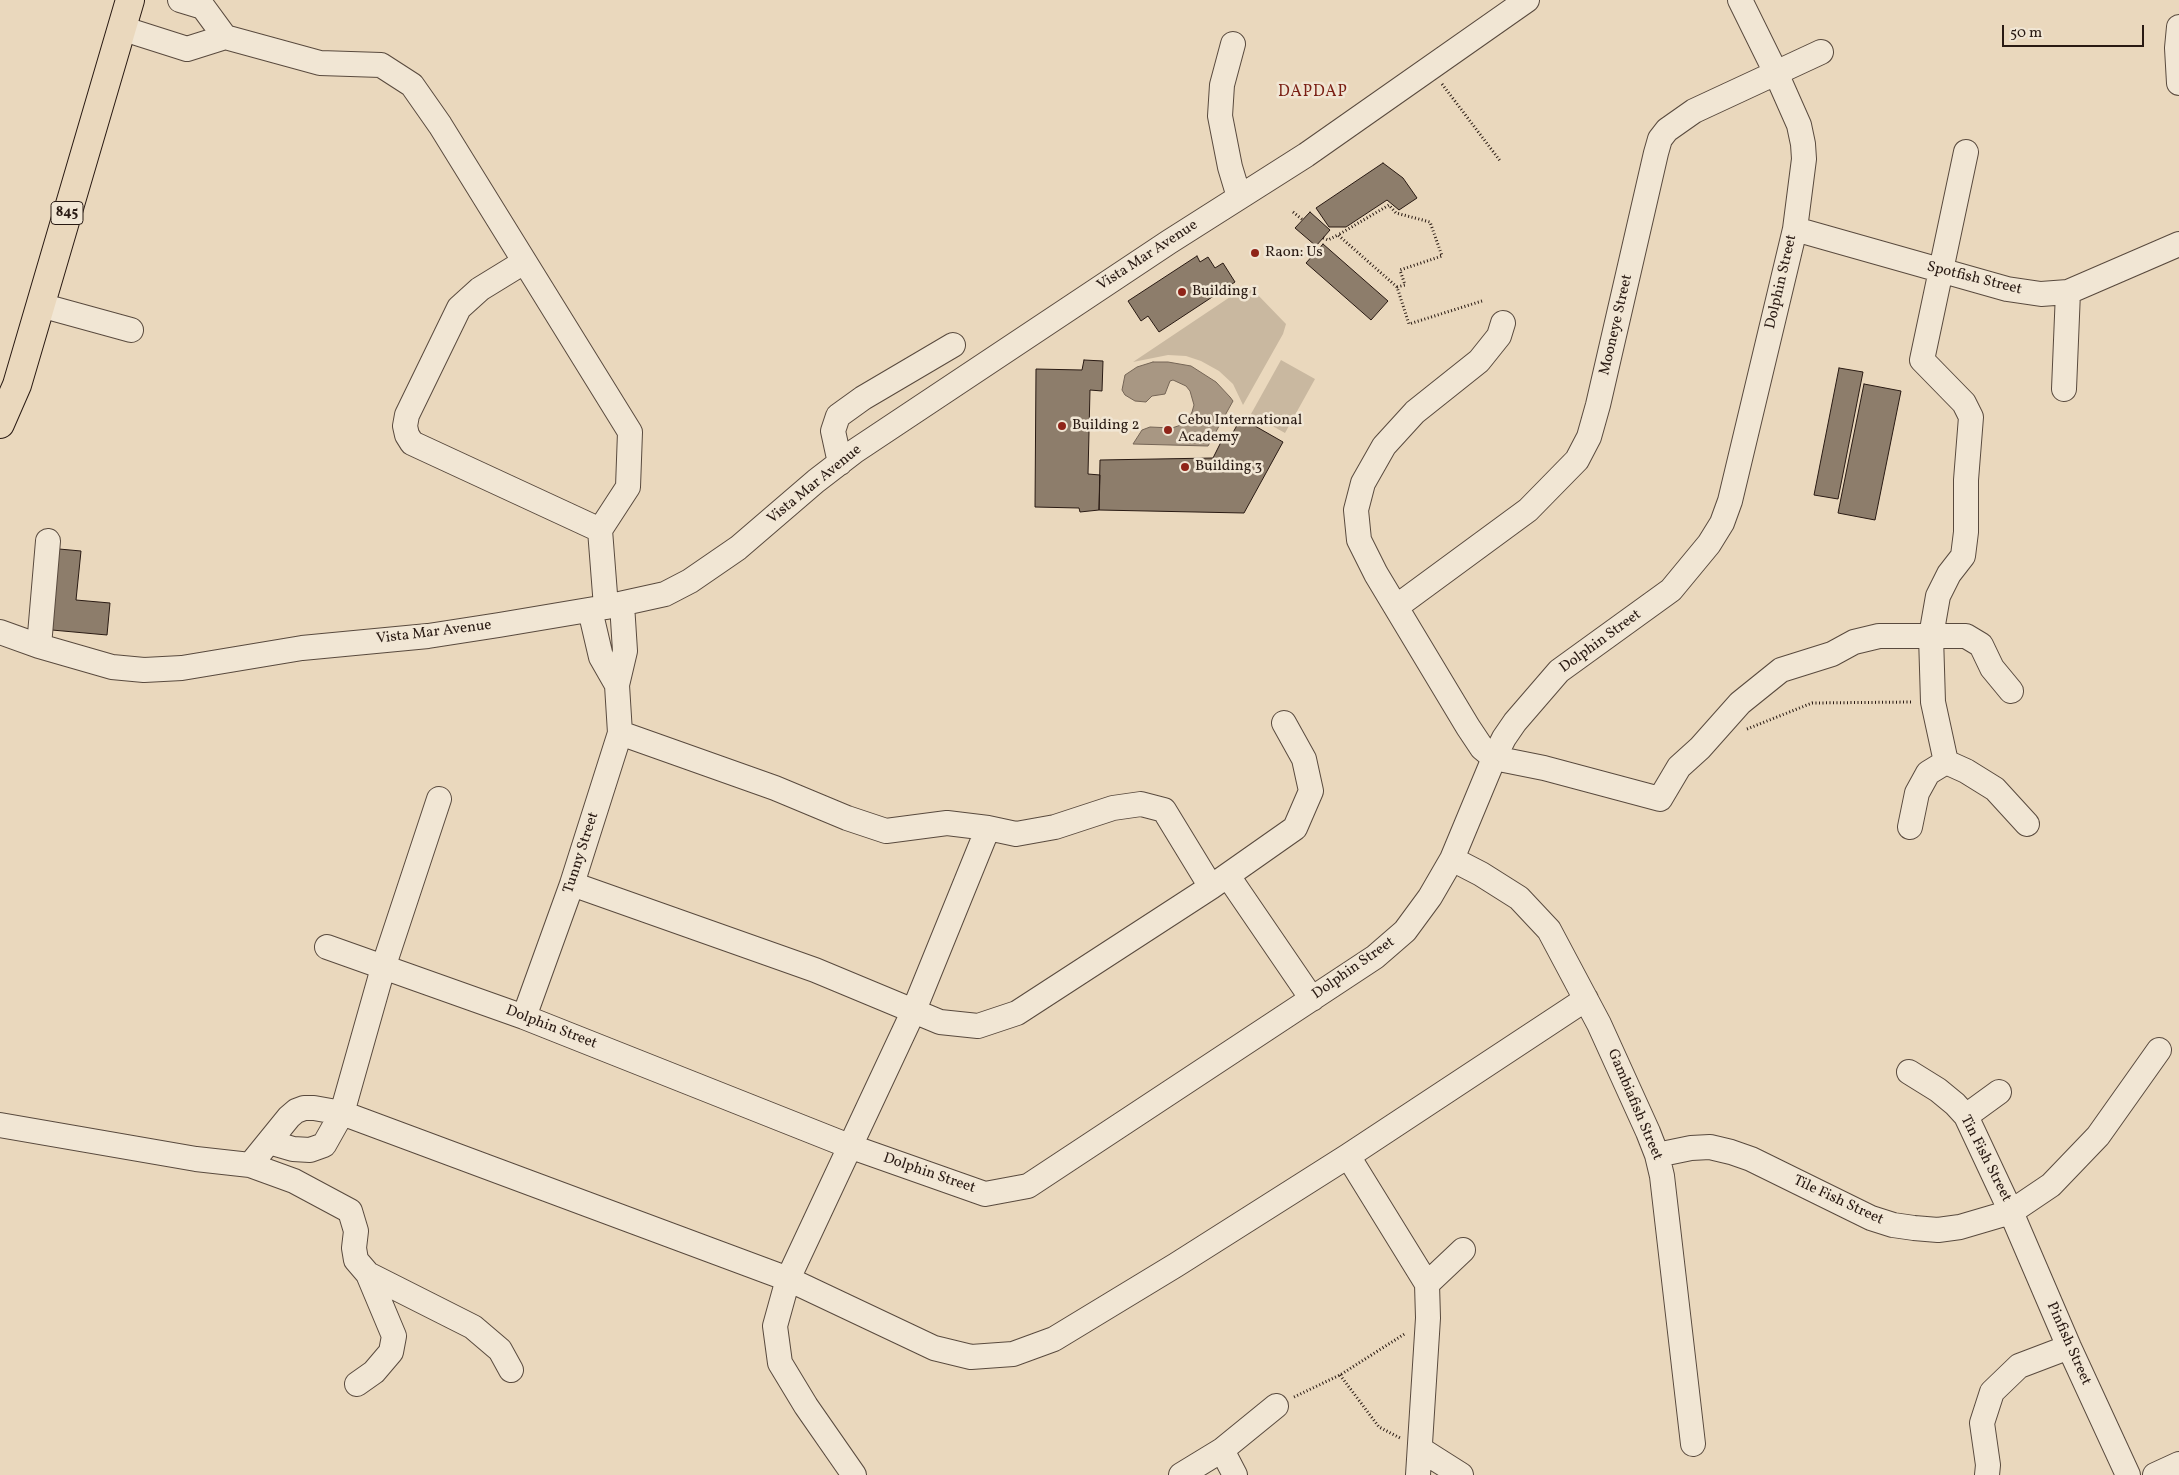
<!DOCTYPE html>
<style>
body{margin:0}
#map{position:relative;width:2179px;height:1475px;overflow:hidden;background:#ead8bd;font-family:Vollkorn,serif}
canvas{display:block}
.scale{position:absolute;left:2002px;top:25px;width:142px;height:22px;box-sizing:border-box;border:2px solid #291a13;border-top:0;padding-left:6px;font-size:15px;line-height:18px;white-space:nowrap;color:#291a13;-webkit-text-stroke:4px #f1e6d4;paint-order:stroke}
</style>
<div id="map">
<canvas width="2179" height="1475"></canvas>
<div class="scale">50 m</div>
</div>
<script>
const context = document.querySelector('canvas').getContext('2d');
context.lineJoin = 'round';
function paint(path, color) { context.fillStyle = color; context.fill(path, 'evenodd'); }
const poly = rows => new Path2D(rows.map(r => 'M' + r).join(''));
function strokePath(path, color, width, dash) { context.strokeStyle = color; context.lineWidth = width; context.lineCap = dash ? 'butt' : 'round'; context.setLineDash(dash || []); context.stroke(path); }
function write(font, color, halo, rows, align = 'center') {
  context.font = font + ' Vollkorn,serif'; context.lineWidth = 5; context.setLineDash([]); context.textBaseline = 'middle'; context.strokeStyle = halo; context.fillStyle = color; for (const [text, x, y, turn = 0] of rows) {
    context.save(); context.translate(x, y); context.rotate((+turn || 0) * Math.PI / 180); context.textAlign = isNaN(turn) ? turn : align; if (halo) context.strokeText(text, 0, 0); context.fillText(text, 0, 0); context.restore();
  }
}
paint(poly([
 [1249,289,1255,292,1286,324,1283,334,1243,405,1233,384,1219,371,1201,361,1186,356,1168,355,1133,362,1236,293],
 [1281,360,1315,379,1285,433,1251,414]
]), '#c9b8a0');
const water = poly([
 [1153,362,1168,362,1191,366,1216,382,1230,397,1233,401,1208,446,1133,444,1142,430,1150,427,1172,428,1181,425,1188,420,1192,412,1194,405,1190,391,1186,386,1173,380,1170,381,1165,394,1152,396,1146,402,1135,401,1125,395,1122,390,1125,375,1137,367,1153,362]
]);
paint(water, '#a89783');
strokePath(water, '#756556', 1);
const building = poly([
 [1383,163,1403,178,1417,198,1399,210,1387,200,1346,227,1329,227,1316,208,1383,163],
 [1310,212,1330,230,1316,246,1295,228,1310,212],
 [1323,244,1388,301,1371,320,1306,263,1323,244],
 [1197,256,1200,262,1208,257,1215,268,1223,263,1235,282,1159,332,1148,316,1141,321,1128,301,1197,256],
 [1084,360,1103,361,1102,391,1090,390,1088,474,1100,475,1099,510,1080,512,1079,508,1035,507,1036,369,1082,370,1084,360],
 [1839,368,1863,372,1838,499,1814,495,1839,368],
 [1864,384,1901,391,1875,520,1838,513,1864,384],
 [1241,418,1283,442,1244,513,1099,510,1100,460,1213,458,1224,436,1230,438,1241,418],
 [59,549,81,551,76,600,110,603,107,635,52,630,59,549]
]);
paint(building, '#8d7d6b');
strokePath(building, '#291a13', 1);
const minor = poly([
 [180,0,203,7,225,37],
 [2179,27,2177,48,2179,83],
 [121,28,187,49,225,37,320,63,381,65,412,85,440,125,630,432,628,487,600,530,606,607],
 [1233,44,1222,85,1220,116,1230,167,1239,197],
 [1966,152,1922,360,1964,403,1971,417,1966,480,1966,532,1963,556,1949,574,1938,596,1931,636,1933,702,1946,762,1966,771,1995,789,2027,824],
 [1795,229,2007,289,2041,294,2068,292,2179,244],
 [524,262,480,289,459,308,407,415,405,426,407,435,412,443,600,530],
 [40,305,131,330],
 [1503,323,1499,336,1479,361,1415,412,1384,446,1363,483,1356,510,1359,540,1376,574,1468,727,1482,748,1494,758,1544,768,1660,799,1679,767,1700,748,1740,703,1781,670,1832,654,1854,642,1879,636,1966,636,1981,645,1992,668,2011,691],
 [2064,389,2068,292],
 [840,463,833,431,838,416,863,398,953,345],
 [1396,607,1528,510,1577,460,1589,437,1598,405,1656,153,1660,139,1667,130,1694,111,1821,52],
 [590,610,601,657,617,685,625,651,622,604],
 [0,632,39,646,112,667,144,670,182,668,302,648,428,636,499,625,606,607,665,594,690,581,738,548,816,481,855,451,1169,242,1306,155,1527,0],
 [39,646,48,541],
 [620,733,775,788,847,818,886,831,947,823,988,828,1016,834,1055,827,1113,808,1141,804,1164,810,1211,887],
 [1910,827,1917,793,1928,773,1946,762],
 [1452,859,1481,874,1519,898,1549,930,1599,1024,1648,1132,1657,1155,1662,1176,1693,1444],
 [1228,876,1312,999],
 [572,884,815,970,940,1022,978,1026,1017,1013,1211,887,1295,828,1311,791,1304,759,1284,723],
 [327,947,524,1017,849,1146,985,1194,1028,1186,1375,957,1405,931,1430,897,1452,859,1494,758,1504,738,1515,722,1559,671,1671,590,1709,544,1722,523,1730,501,1795,229,1804,159,1803,144,1799,125,1776,73,1740,0],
 [524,1017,572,884,620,733,617,685],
 [1909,1072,1938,1090,1955,1104,1966,1116,2011,1212,2069,1347,2128,1475],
 [1966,1116,1999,1092],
 [0,1125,196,1159,250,1165,294,1181,350,1211,356,1231,354,1248,356,1260,368,1274,473,1327,500,1350,511,1370],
 [269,1142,293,1149,310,1150,324,1145,342,1113,383,968,439,799],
 [1657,1155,1691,1148,1710,1147,1731,1152,1751,1159,1871,1218,1893,1225,1914,1228,1938,1230,1960,1227,2011,1212,2051,1185,2098,1136,2159,1050],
 [1348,1156,1427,1284,1428,1318,1418,1475],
 [250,1165,289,1117,296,1111,304,1108,314,1108,342,1113,788,1279,934,1348,971,1357,1013,1354,1054,1339,1176,1265,1348,1156,1586,999],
 [1427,1284,1463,1250],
 [357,1384,374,1372,391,1352,394,1336,368,1274],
 [1420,1449,1461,1475],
 [1222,1450,1235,1475],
 [854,1475,806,1406,780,1363,775,1326,788,1279,914,1010,988,828],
 [1181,1475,1222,1450,1276,1406],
 [1987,1475,1988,1465,1982,1423,1992,1392,2019,1366,2069,1347],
 [2155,1475,2179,1464]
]);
const major = poly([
 [0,424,17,385,130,0]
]);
strokePath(minor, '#594a3e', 26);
strokePath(major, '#291a13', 30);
strokePath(poly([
 [1442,84,1501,162],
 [1293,212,1303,220],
 [1323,238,1328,240,1338,235],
 [1397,287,1405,285,1400,270,1442,256,1430,222,1396,213,1389,205,1338,235,1397,287,1409,324,1482,301],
 [1747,729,1812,703,1913,702],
 [1340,1375,1379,1427,1400,1438],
 [1294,1397,1340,1375,1406,1333]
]), '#291a13', 3, [1, 2.5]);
strokePath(minor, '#f1e6d4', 24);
strokePath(major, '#ead8bd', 28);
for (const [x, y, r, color] of [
 [1255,253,5,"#8f2418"],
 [1182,292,5,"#8f2418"],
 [1062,426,5,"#8f2418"],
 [1168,430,5,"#8f2418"],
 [1185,467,5,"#8f2418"]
]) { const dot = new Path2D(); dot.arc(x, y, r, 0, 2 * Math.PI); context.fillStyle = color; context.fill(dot); strokePath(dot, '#f1e6d4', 2); }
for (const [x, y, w] of [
 [67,213,32]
]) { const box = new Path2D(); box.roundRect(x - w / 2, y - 11.5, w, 23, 4); context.fillStyle = '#f1e6d4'; context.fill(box); strokePath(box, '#291a13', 1); }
write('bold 14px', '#291a13', null, [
 ["845",67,213]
]);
write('15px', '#291a13', '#f1e6d4', [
 ["Raon: Us",1265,253],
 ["Building 1",1192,292],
 ["Cebu International",1178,421],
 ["Academy",1178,438],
 ["Building 2",1072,426],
 ["Building 3",1195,467]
], 'left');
write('15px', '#291a13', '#f1e6d4', [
 ["Vista Mar Avenue",1148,256,-33],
 ["Spotfish Street",1974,279,14],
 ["Dolphin Street",1782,282,-77],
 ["Mooneye Street",1617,325,-77],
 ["Vista Mar Avenue",815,485,-39],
 ["Vista Mar Avenue",434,633,-7],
 ["Dolphin Street",1601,642,-36],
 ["Tunny Street",582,853,-72],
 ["Dolphin Street",1354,969,-35],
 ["Dolphin Street",551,1028,21],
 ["Gambiafish Street",1634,1105,67],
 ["Tin Fish Street",1985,1159,63],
 ["Dolphin Street",929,1174,19],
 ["Tile Fish Street",1838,1201,25],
 ["Pinfish Street",2068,1344,66]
]);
context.letterSpacing = '1px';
write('16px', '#7a1f14', '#f1e6d4', [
 ["DAPDAP",1313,93]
]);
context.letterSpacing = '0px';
</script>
